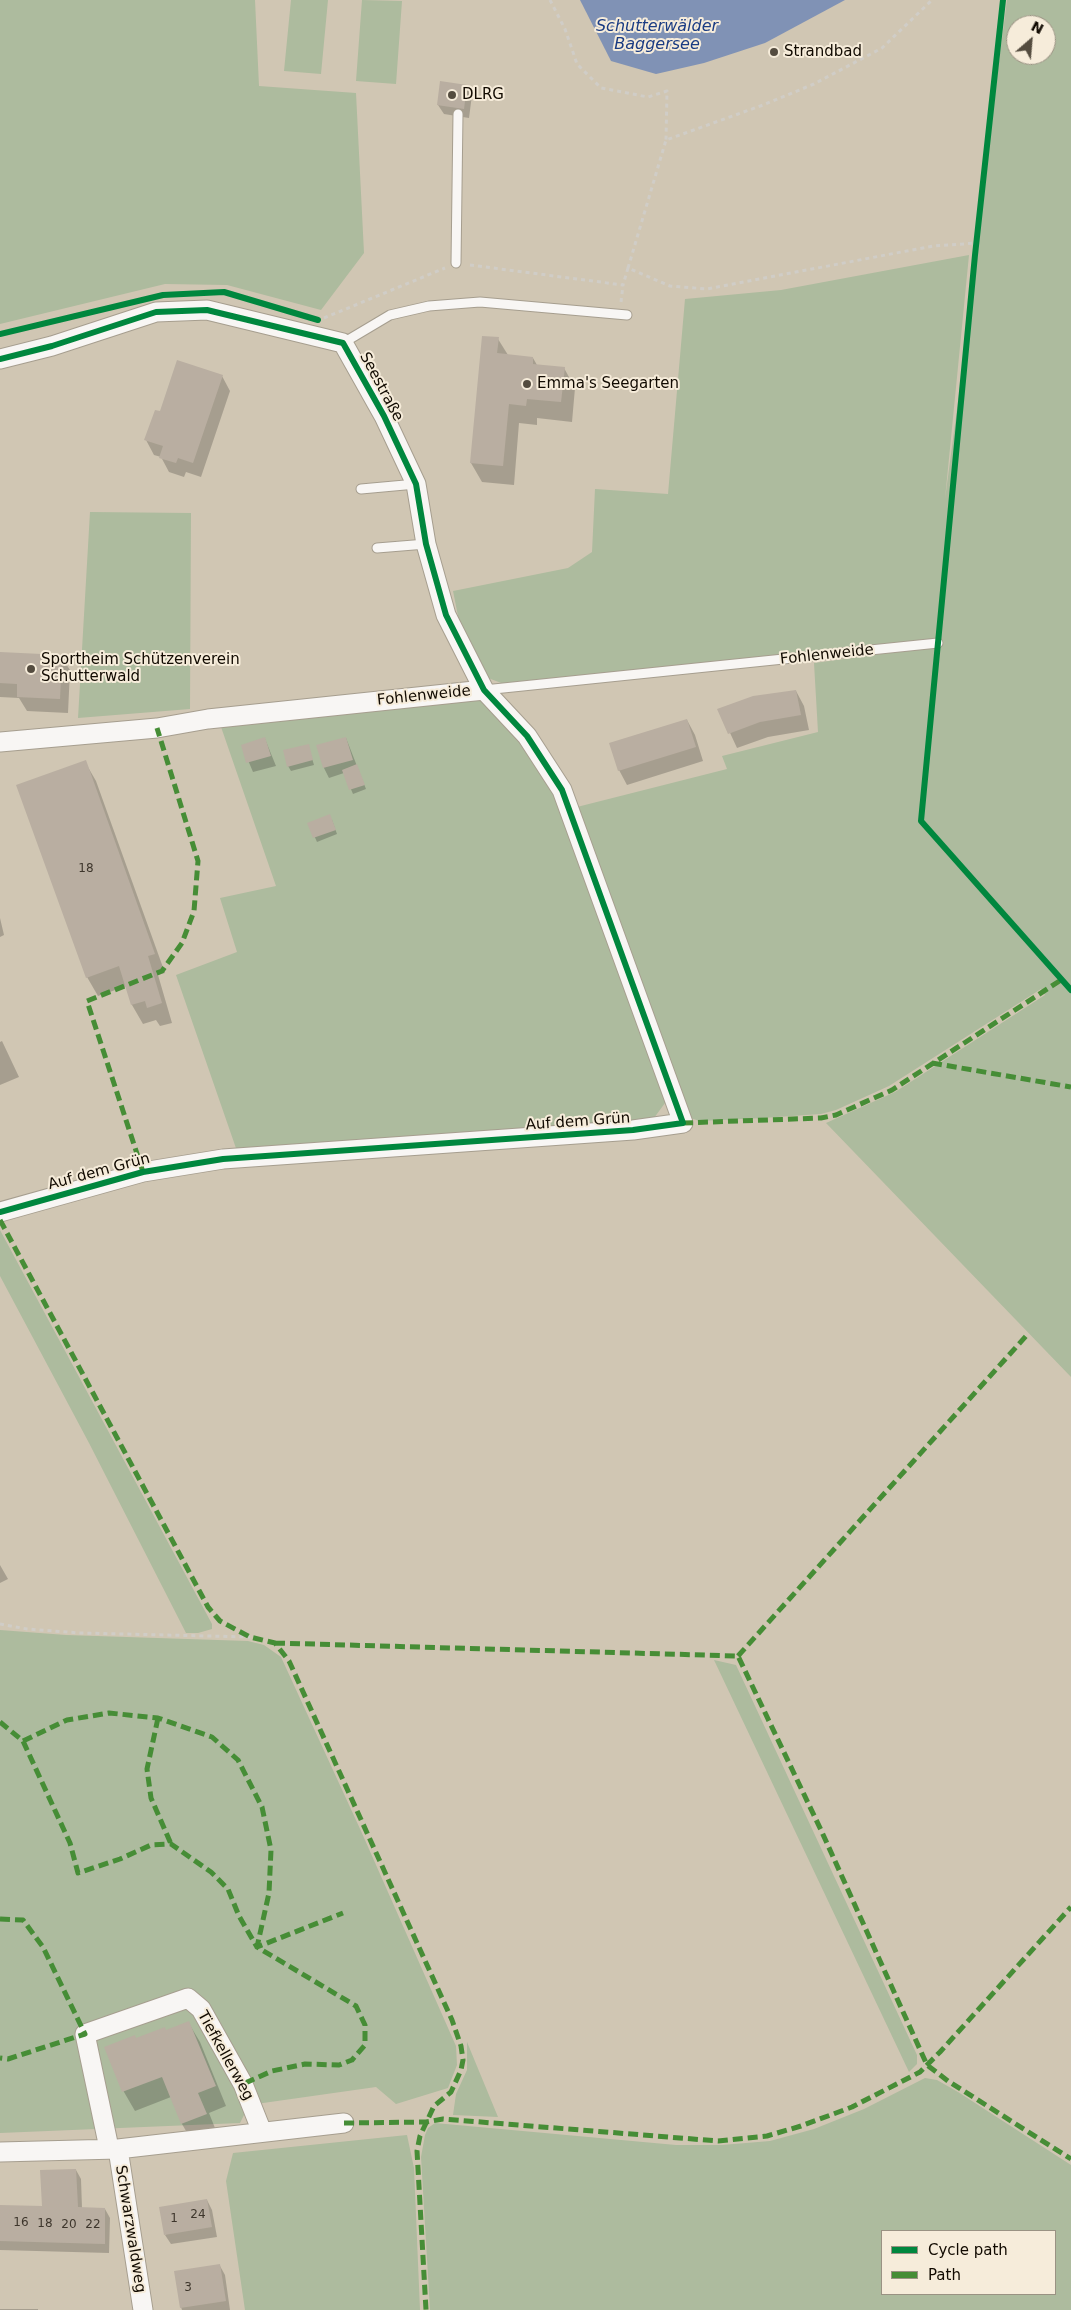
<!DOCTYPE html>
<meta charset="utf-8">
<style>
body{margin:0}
#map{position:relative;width:1071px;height:2310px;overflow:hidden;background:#d0c6b3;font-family:"DejaVu Sans",sans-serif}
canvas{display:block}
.legend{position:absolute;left:881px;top:2230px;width:175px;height:65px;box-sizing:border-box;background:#f6ecda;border:1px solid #9a9283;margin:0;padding:6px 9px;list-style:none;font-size:15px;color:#110a01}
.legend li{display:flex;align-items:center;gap:10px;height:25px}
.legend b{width:25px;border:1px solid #9a9283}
.north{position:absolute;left:1006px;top:15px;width:50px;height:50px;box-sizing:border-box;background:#f6ecda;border:1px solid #9a9283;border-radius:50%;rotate:27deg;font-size:14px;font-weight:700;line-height:20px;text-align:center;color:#110a01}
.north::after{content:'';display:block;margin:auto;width:18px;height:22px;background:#544c3f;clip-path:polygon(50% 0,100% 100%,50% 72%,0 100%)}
</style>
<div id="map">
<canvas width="1071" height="2310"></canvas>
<ul class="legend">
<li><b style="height:6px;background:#00873e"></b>Cycle path</li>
<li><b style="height:6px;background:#468d36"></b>Path</li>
</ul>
<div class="north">N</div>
</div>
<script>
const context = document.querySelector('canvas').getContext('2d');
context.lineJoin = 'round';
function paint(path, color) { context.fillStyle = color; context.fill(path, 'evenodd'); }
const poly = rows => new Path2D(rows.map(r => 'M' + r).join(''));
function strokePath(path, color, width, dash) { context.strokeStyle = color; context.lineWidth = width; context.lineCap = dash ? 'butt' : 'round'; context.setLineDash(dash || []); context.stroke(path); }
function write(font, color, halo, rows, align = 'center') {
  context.font = font + ' "DejaVu Sans",sans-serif'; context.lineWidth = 4; context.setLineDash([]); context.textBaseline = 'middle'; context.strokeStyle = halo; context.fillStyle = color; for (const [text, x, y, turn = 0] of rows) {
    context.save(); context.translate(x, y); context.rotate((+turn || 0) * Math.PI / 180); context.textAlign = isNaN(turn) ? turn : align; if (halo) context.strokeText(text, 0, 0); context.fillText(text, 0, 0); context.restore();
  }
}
paint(poly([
 [0,0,255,0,259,86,356,93,364,253,321,310,227,285,165,284,0,324],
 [291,0,328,0,321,74,284,71],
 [362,0,402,1,396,84,356,81],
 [1007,0,1071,0,1071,1377,826,1123,895,1092,1045,995,1041,989,889,1086,836,1110,821,1114,763,1118,700,1121,690,1118,577,807,727,769,722,756,818,732,814,663,927,648,928,639,504,684,488,678,461,631,453,591,568,568,592,552,595,489,668,494,685,299,781,290,969,255,945,499,979,244,977,243,982,192],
 [1016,25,1046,25,1046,55,1016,55],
 [90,512,191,513,190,709,78,718],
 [484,699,517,737,555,793,665,1092,665,1103,654,1118,643,1124,238,1154,176,975,237,952,220,898,276,886,220,724],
 [0,1230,212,1624,212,1629,198,1633,186,1633,89,1443,0,1276],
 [0,1630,66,1635,248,1641,264,1645,281,1657,361,1831,456,2046,457,2065,448,2088,396,2104,376,2087,249,2105,240,2123,0,2133],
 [714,1660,736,1665,917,2055,917,2064,909,2072],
 [467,2042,498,2117,453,2115,456,2094,467,2070],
 [925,2078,937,2080,958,2092,1071,2165,1071,2310,430,2310,421,2157,425,2135,428,2128,435,2123,676,2145,722,2145,770,2141,814,2129,864,2109],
 [882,2231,1055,2231,1055,2294,882,2294],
 [407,2135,414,2168,420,2310,245,2310,226,2181,233,2153]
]), '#adbb9e');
paint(poly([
 [580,0,845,0,765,43,704,63,656,74,611,61]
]), '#8092b5');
paint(poly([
 [466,86,472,95,469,118,444,114,438,105],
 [498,339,508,355,533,358,537,365,564,368,575,388,572,422,537,418,537,425,519,423,514,485,482,482,471,463],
 [222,376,230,391,201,477,186,472,184,477,169,472,161,457,154,455,146,440,160,413],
 [0,653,61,656,70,670,68,713,27,711,19,698,0,697],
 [796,691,804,706,809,730,768,737,737,748,719,709],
 [687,720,695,735,703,761,627,785,619,770],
 [346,738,366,789,353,794,344,773,329,778,324,768,318,746],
 [265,739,276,766,253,772,242,746],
 [308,745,314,765,291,771,288,766],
 [85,762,96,781,165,973,158,975,172,1023,160,1026,156,1020,143,1024,132,1005,127,986,98,996,87,977],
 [332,820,337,834,317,842,309,824],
 [0,918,4,935,0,937],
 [2,1041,19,1077,0,1085,0,1042],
 [0,1565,8,1579,0,1583],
 [188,2022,200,2042,226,2106,209,2113,217,2133,193,2143,182,2124,171,2097,135,2111,124,2092,106,2048,166,2031],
 [76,2170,81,2179,82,2208,105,2209,110,2218,109,2253,0,2250,0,2206,43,2207],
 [207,2200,212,2210,217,2237,171,2244,165,2235],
 [220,2266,225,2275,230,2310,182,2310,181,2307],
 [0,2309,38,2309,38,2310,0,2310]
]), '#0003');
paint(poly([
 [440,81,467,85,464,109,437,105],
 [482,336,499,337,497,353,533,357,533,364,565,367,561,402,527,399,526,406,509,404,503,466,470,463],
 [177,360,223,375,193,463,178,458,176,463,159,458,163,446,144,440,155,410,160,411],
 [0,652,62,655,60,699,17,697,17,684,0,683],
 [796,690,801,715,760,722,728,734,717,709,753,696],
 [687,719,696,747,618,771,609,743],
 [265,737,271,756,246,763,241,745],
 [346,737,353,760,323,768,316,745],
 [309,744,313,760,287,767,283,750],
 [86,760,155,954,148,956,162,1003,147,1008,145,1001,131,1005,119,966,86,978,16,785],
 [357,764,365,785,349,790,342,770],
 [330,814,336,830,313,838,307,823],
 [189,2021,216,2086,198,2093,207,2114,181,2124,162,2077,122,2092,104,2047,135,2035,136,2038,165,2027,166,2030],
 [76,2169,78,2207,105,2208,105,2244,0,2241,0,2205,42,2206,40,2170],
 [207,2199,212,2227,164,2235,159,2207],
 [220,2264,226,2301,180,2308,174,2271]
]), '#b9aea1');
const service = poly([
 [456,263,458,114],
 [343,343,390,315,429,306,480,302,627,315],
 [361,489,416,484],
 [377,548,426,544],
 [484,690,938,643]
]);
const minor = poly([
 [0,359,52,346,156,312,207,310,343,343,384,416,416,484,426,544,446,615,484,690,527,736,562,790,683,1123,633,1130,223,1159,143,1172,0,1212],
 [0,742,157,728,208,719,484,690],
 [109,2148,85,2034,188,1998,201,2009,243,2084,262,2132],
 [118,2149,143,2310],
 [0,2152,118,2149,344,2123]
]);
strokePath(service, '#a69e8f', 11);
strokePath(minor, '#a69e8f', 21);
strokePath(poly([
 [550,0,565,29,577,64,601,88,648,97,667,91,666,140],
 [470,265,623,285,628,268,670,286,707,289,933,246,977,243],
 [628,268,666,140,763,105,814,84,882,48,932,0],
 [621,302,623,285],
 [324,318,445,268],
 [0,1624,27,1629,80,1633,250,1637]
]), '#d0cdc7', 3, [4, 4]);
strokePath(service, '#f8f6f4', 9);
strokePath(minor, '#f8f6f4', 19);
strokePath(poly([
 [932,1063,1071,1087],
 [683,1123,821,1118,836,1115,892,1090,1061,980],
 [143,1172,87,1001,162,971,182,943,194,911,198,861,157,728],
 [0,1220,208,1607,220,1621,250,1637,275,1643,289,1661,452,2020,461,2046,463,2060,461,2070,451,2092,434,2106,420,2136,417,2151,426,2310],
 [275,1643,738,1656,821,1830,927,2065,948,2081,1071,2159],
 [738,1656,1027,1335],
 [158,1718,147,1769,151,1798,171,1844],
 [0,1722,23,1741,70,1843,78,1873,120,1859,151,1845,171,1844,211,1872,228,1889,239,1916,257,1947,343,1913],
 [23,1741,67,1720,109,1713,158,1718,212,1737,238,1760,262,1807,271,1850,269,1893,257,1947,356,2006,365,2025,365,2045,352,2060,339,2065,305,2064,272,2071,243,2084],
 [0,1919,23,1920,43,1947,85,2034,8,2059,0,2058],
 [344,2123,426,2122,443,2119,718,2141,767,2136,801,2126,852,2107,920,2072,940,2052,1071,1907]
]), '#468d36', 5, [10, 5]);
strokePath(poly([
 [1003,0,975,255,921,821,1071,990],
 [0,334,163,295,224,292,318,320],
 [0,359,52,346,156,312,207,310,343,343,384,416,416,484,426,544,446,615,484,690,527,736,562,790,683,1123,633,1130,223,1159,143,1172,0,1212]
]), '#00873e', 6);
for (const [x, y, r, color] of [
 [774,52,5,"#544c3f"],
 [452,95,5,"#544c3f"],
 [527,384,5,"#544c3f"],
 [31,669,5,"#544c3f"]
]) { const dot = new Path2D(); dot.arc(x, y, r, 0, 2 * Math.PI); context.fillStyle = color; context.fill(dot); strokePath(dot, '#f6ecda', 2); }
write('12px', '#3e362c', null, [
 ["18",86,869],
 ["24",198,2215],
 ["1",174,2219],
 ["16",21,2223],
 ["18",45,2224],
 ["20",69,2225],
 ["22",93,2225],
 ["3",188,2288]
]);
write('15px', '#110a01', '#f6ecda', [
 ["Strandbad",784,52],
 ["DLRG",462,95],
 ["Emma's Seegarten",537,384],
 ["Sportheim Schützenverein",41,660],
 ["Schutterwald",41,677]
], 'left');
write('15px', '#110a01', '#f6ecda', [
 ["Seestraße",381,387,62],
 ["Fohlenweide",827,655,-6],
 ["Fohlenweide",424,696,-6],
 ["Auf dem Grün",578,1122,-4],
 ["Auf dem Grün",99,1172,-15],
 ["Tiefkellerweg",225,2056,61],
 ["Schwarzwaldweg",130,2229,81]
]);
write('italic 16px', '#1b3c83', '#f6ecda', [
 ["Schutterwälder",657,27],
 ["Baggersee",657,45]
]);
</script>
